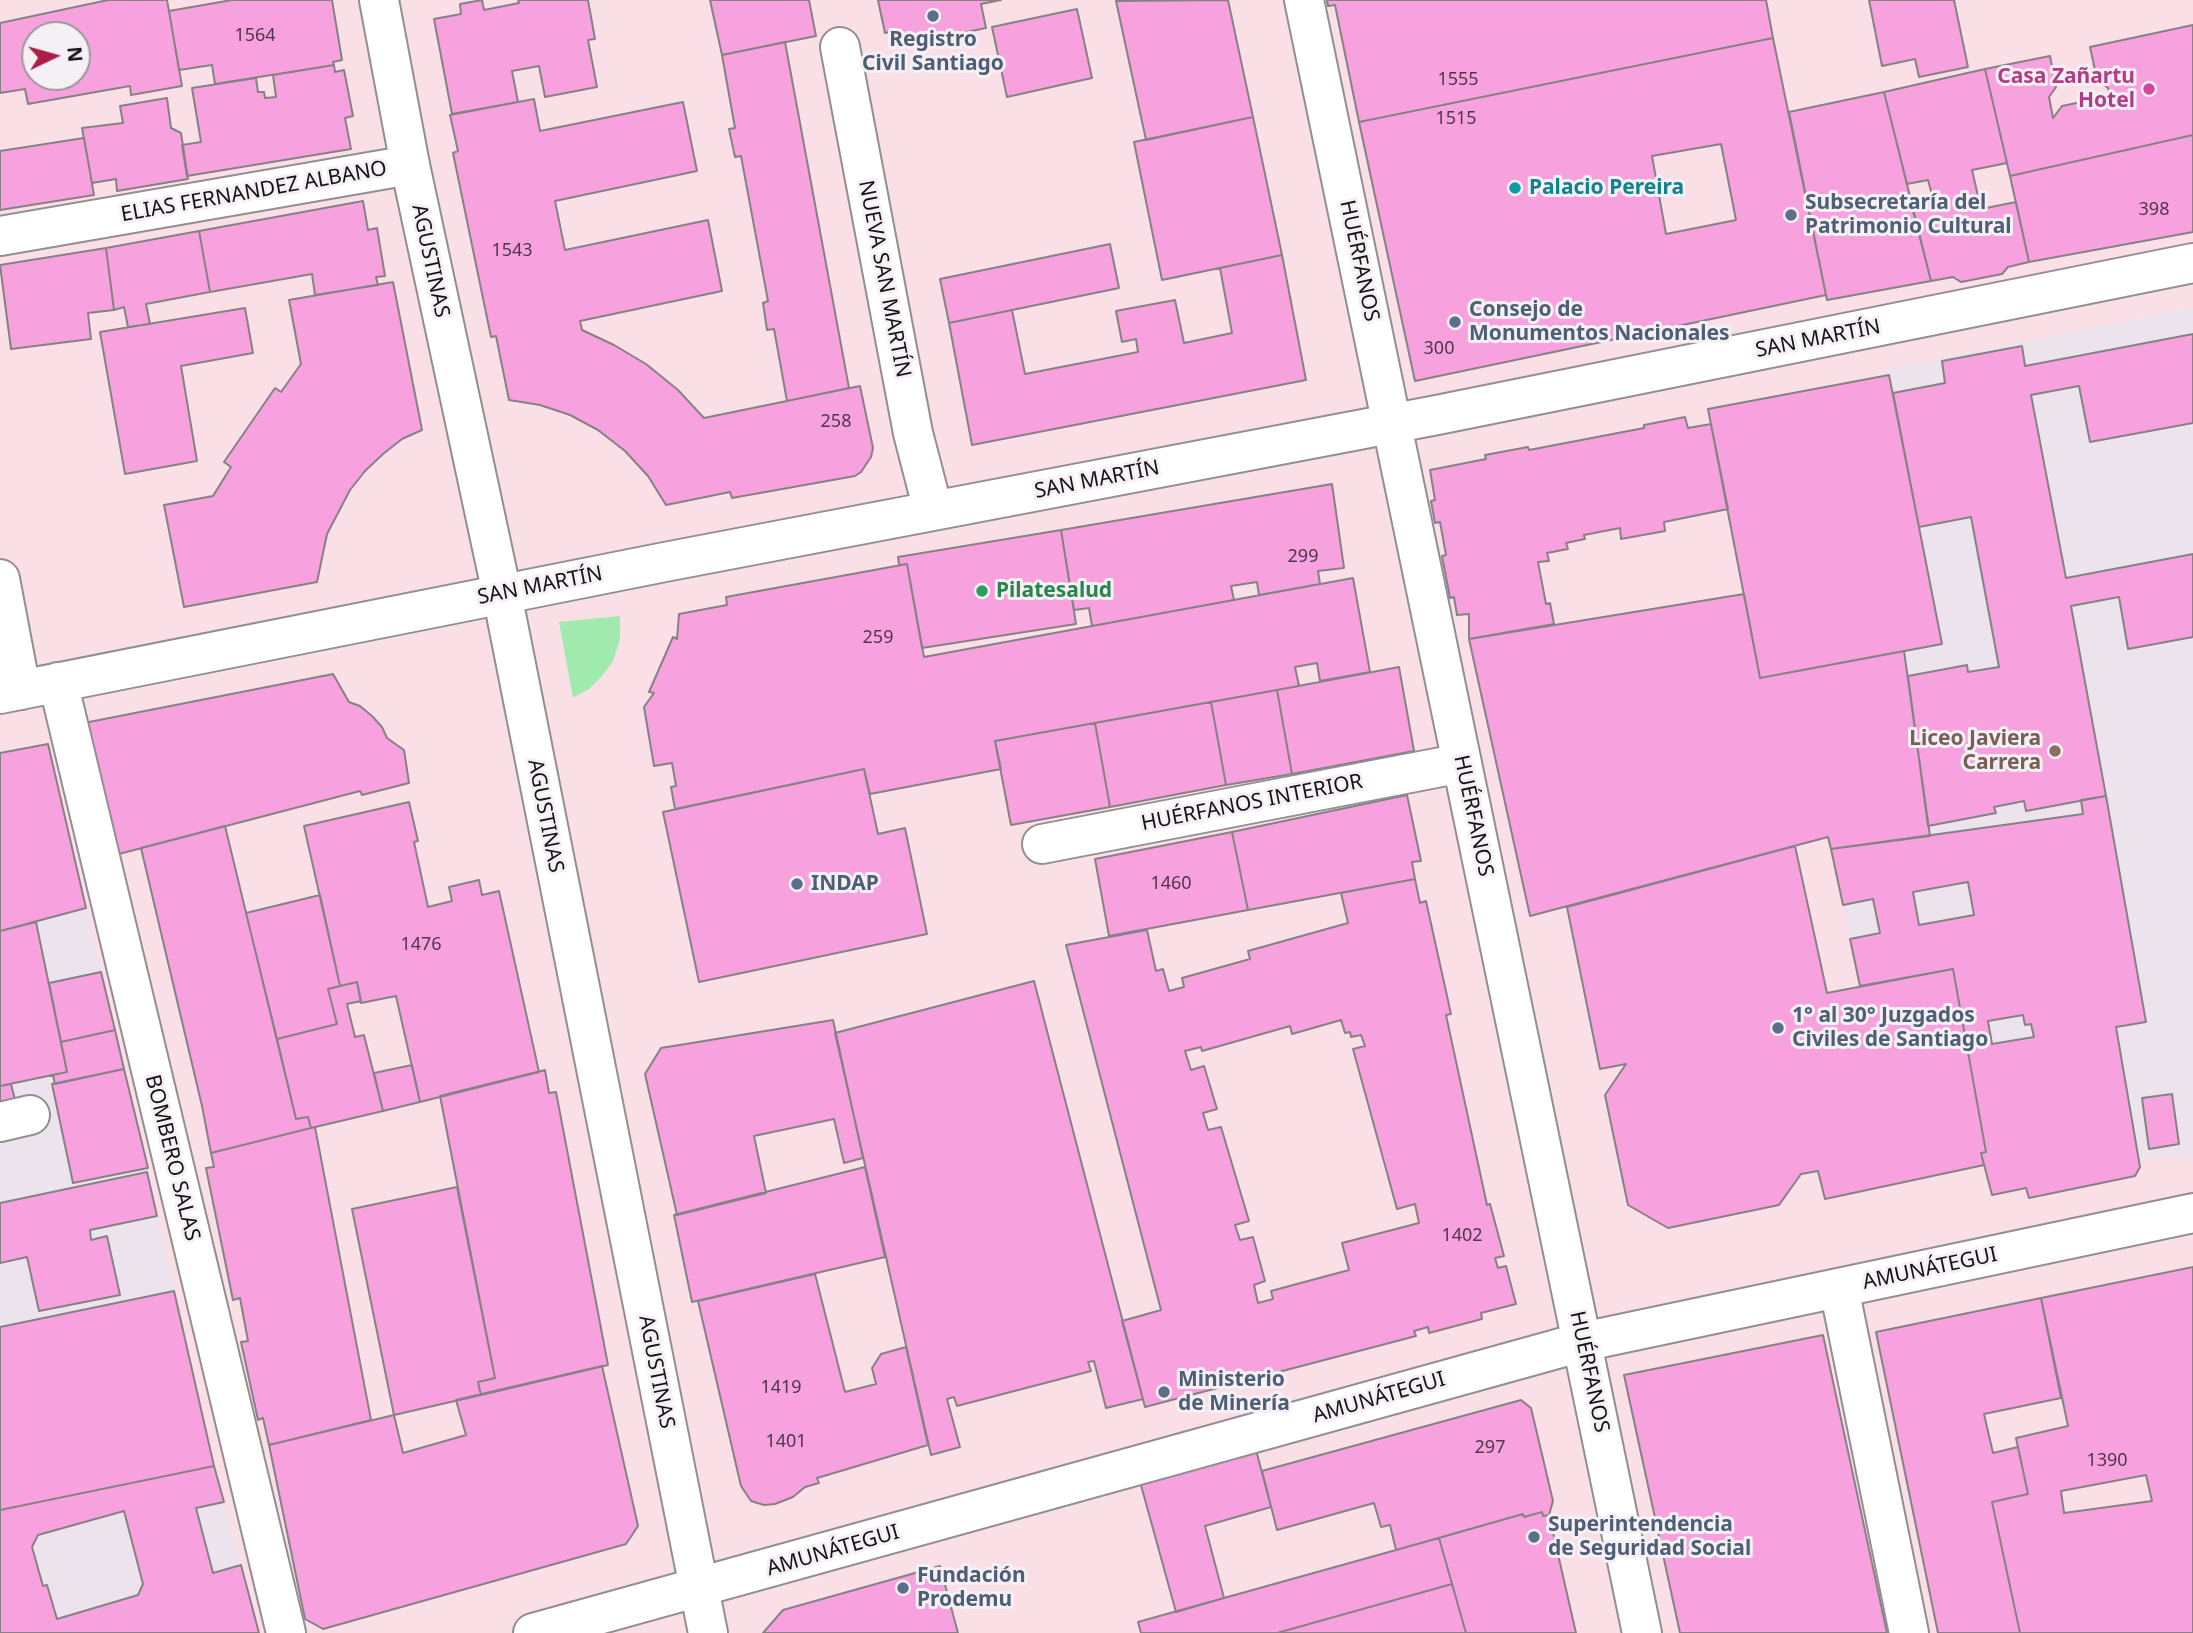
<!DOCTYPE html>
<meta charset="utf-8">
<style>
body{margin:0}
#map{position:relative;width:2193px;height:1633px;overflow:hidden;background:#f5f0f5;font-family:"Noto Sans",sans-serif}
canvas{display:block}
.north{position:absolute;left:21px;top:21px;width:70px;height:70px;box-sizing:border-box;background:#f5f0f5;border:2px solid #9b989b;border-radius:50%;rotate:85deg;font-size:19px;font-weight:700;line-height:28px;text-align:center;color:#151315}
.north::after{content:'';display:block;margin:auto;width:24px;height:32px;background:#af1d49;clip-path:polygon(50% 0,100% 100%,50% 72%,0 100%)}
</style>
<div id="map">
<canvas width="2193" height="1633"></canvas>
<div class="north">N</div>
</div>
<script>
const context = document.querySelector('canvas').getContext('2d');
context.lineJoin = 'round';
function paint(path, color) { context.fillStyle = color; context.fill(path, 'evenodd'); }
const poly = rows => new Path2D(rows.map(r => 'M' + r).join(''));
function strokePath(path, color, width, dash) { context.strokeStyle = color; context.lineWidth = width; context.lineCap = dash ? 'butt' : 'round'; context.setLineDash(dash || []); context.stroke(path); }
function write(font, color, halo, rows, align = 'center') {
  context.font = font + ' "Noto Sans",sans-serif'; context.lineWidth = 6; context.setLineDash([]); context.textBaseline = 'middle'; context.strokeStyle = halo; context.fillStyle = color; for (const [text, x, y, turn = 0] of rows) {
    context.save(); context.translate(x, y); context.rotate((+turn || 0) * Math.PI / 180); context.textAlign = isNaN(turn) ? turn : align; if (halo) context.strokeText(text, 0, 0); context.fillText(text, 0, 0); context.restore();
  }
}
paint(poly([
 [0,0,2193,0,2193,1633,0,1633],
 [35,35,77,35,77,77,35,77]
]), '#fae0e6');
paint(poly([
 [2193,307,2193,1160,2185,1161,2178,1154,2146,1160,2135,1176,2029,1198,2026,1188,1992,1195,1981,1153,1952,969,1860,986,1831,849,1929,836,1904,651,1942,644,1888,369],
 [86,908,148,1168,214,1466,259,1633,0,1633,0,931]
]), '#ede3ed');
paint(poly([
 [620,616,620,639,613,661,602,676,589,689,573,698,559,622]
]), '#a1eaad');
const building = poly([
 [108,0,167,0,182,86,131,95,130,86,28,104,25,89,0,93,0,23,108,0],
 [35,35,77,35,77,77,35,77,35,35],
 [232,0,332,0,342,60,333,62,334,65,215,84,212,65,179,70,169,11,232,0],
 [482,0,484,10,519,3,518,0,588,0,595,39,588,40,597,87,545,97,539,66,512,71,518,102,452,114,434,19,461,14,460,4,482,0],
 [710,0,809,0,816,36,722,55,710,0],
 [878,0,1001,0,981,4,986,28,896,47,893,31,885,33,878,0],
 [1228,0,1253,117,1146,140,1116,1,1228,0],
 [1327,0,1766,0,1773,38,1359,122,1335,5,1328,6,1327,0],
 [1869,0,1954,0,1968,67,1919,77,1915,59,1882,66,1869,0],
 [1077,9,1092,78,1007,97,992,27,1077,9],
 [2193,25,2193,135,2010,176,1985,69,2050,56,2056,87,2049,97,2053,118,2062,106,2096,99,2112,105,2108,88,2097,79,2090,47,2193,25],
 [1773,38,1826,295,1415,381,1359,122,1773,38],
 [1721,144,1736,220,1666,234,1652,156,1721,144],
 [785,42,849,388,787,401,774,329,767,330,763,303,768,301,741,156,735,157,729,129,735,128,722,55,785,42],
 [334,65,335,72,344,70,353,116,345,118,351,149,187,176,182,145,201,142,192,88,256,78,258,92,264,92,265,98,276,97,273,75,334,65],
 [1985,69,2007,163,1972,170,1981,209,2016,202,2029,262,2008,267,2002,274,1961,282,1953,277,1931,281,1912,207,1934,202,1928,180,1907,184,1884,92,1985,69],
 [1884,92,1931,281,1827,300,1789,112,1884,92],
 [167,98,171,128,181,133,188,179,117,191,116,179,92,183,82,128,123,123,120,106,167,98],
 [534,99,540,131,683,102,697,171,555,201,565,250,708,220,722,291,580,321,582,330,614,345,646,364,678,390,704,418,860,386,873,448,871,457,861,472,855,476,732,498,730,492,666,505,648,476,625,451,598,430,570,415,540,405,509,400,496,336,491,337,453,153,458,151,450,115,534,99],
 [1253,117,1282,255,1162,280,1134,142,1253,117],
 [2193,135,2193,232,2029,262,2010,176,2193,135],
 [84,138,94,195,0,210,0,151,84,138],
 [363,201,368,230,377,228,385,276,376,277,378,285,315,295,312,274,210,292,199,231,363,201],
 [199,231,210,292,146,304,150,324,128,327,124,307,114,310,106,248,199,231],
 [1110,244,1119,288,949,323,940,279,1110,244],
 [106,248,114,310,88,313,91,339,11,349,0,265,106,248],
 [1282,255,1306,380,972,445,949,323,1012,310,1025,374,1138,352,1136,339,1122,342,1116,311,1175,300,1184,343,1232,333,1220,268,1282,255],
 [393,282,422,430,402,439,383,454,365,471,350,490,327,534,317,582,184,607,164,505,213,496,231,467,224,462,275,388,281,392,301,364,289,300,393,282],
 [245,308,253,353,181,366,197,461,125,474,100,332,245,308],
 [2193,334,2193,423,2090,442,2079,386,2031,395,2066,578,2193,554,2193,637,2128,649,2119,597,2071,606,2106,796,2026,811,2024,801,1994,807,1996,813,1928,826,1908,676,1967,665,1968,672,1999,667,1971,517,1919,527,1893,393,1945,383,1942,361,2022,346,2025,366,2193,334],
 [1889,375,1942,644,1760,678,1708,409,1889,375],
 [1685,417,1688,428,1711,424,1728,509,1664,522,1665,531,1621,539,1620,528,1584,535,1585,539,1566,543,1568,549,1547,553,1549,561,1538,562,1546,604,1550,603,1554,624,1469,639,1469,614,1457,615,1454,597,1450,598,1442,556,1446,555,1440,522,1435,523,1431,501,1435,500,1430,470,1486,459,1485,455,1528,447,1529,450,1644,428,1644,425,1685,417],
 [1332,484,1344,568,1318,571,1320,584,1259,595,1257,582,1231,586,1234,600,1092,626,1089,608,1074,610,1061,530,1332,484],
 [1061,530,1076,624,922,648,907,564,899,565,898,557,1061,530],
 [907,564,924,657,1353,578,1370,672,1320,681,1317,663,1295,667,1299,686,995,741,1001,769,870,794,864,769,675,809,671,787,676,786,672,763,654,766,644,707,654,693,649,692,673,637,677,639,679,614,727,605,726,597,907,564],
 [1744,594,1760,678,1904,651,1930,836,1831,849,1828,837,1530,916,1469,639,1744,594],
 [1399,667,1414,751,1292,774,1277,690,1399,667],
 [333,674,349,702,360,706,372,716,382,727,387,738,404,750,409,783,362,795,360,791,115,855,84,723,333,674],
 [1277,690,1292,774,1226,785,1211,702,1277,690],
 [1211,702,1226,785,1110,807,1095,723,1211,702],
 [1095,723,1110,807,1011,825,995,741,1095,723],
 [48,744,86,908,0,931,0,753,48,744],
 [864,769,878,834,905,828,927,934,699,982,663,812,864,769],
 [1407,795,1421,861,1412,862,1415,879,1248,910,1232,832,1407,795],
 [2106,796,2146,1022,2116,1027,2140,1167,2135,1176,2029,1198,2026,1188,1992,1195,1981,1153,1986,1152,1953,969,1860,986,1850,939,1880,933,1873,899,1843,905,1831,849,2083,814,2081,800,2106,796],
 [1968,882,1974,915,1919,925,1913,892,1968,882],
 [2023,1015,2025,1025,2031,1024,2034,1037,1992,1044,1988,1021,2023,1015],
 [409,802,418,841,414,842,428,907,452,901,449,887,479,880,482,895,499,891,539,1072,420,1102,396,996,361,1003,357,982,340,986,304,826,409,802],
 [225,826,296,1119,308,1117,311,1128,211,1153,202,1106,141,848,225,826],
 [1232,832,1248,910,1109,936,1095,859,1232,832],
 [1795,846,1827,993,1953,969,1986,1152,1981,1153,1984,1165,1825,1199,1818,1171,1801,1174,1779,1205,1668,1228,1628,1205,1605,1095,1626,1064,1600,1069,1567,907,1795,846],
 [1415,879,1420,903,1426,901,1451,1014,1446,1015,1487,1205,1490,1204,1504,1256,1495,1258,1498,1268,1506,1266,1516,1304,1481,1313,1482,1319,1429,1333,1428,1327,1414,1331,1416,1336,1145,1407,1122,1321,1161,1310,1066,945,1147,930,1156,971,1163,969,1169,991,1184,987,1182,978,1250,959,1248,951,1348,923,1341,893,1415,879],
 [1341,1020,1345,1033,1350,1032,1351,1037,1361,1035,1365,1046,1353,1049,1397,1209,1415,1204,1419,1223,1342,1243,1349,1270,1271,1291,1273,1299,1258,1303,1254,1285,1265,1281,1253,1237,1240,1240,1235,1225,1249,1221,1221,1127,1208,1130,1203,1113,1217,1109,1204,1066,1191,1070,1185,1051,1201,1047,1202,1051,1290,1026,1292,1034,1341,1020],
 [320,895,340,986,328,989,337,1024,277,1039,246,913,320,895],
 [36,922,67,1072,0,1086,0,931,36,922],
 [101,972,115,1030,61,1042,49,983,101,972],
 [1034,981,1143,1399,1106,1408,1094,1361,1088,1362,1091,1371,957,1406,954,1397,947,1399,960,1447,931,1455,835,1033,1034,981],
 [357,982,361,1001,347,1004,355,1037,364,1035,383,1111,311,1128,308,1117,296,1119,277,1039,337,1024,328,989,357,982],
 [833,1020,863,1158,844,1163,834,1119,754,1136,766,1193,677,1215,645,1074,661,1048,833,1020],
 [115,1030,124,1069,55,1084,53,1075,67,1072,61,1042,115,1030],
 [412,1065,420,1102,383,1111,374,1073,412,1065],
 [124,1069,148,1168,73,1183,52,1084,124,1069],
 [545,1070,549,1093,556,1092,608,1365,481,1395,478,1382,495,1378,440,1096,545,1070],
 [11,1084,17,1108,0,1112,0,1086,11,1084],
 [2172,1094,2179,1144,2149,1149,2142,1098,2172,1094],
 [315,1127,371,1420,269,1445,263,1418,258,1420,241,1342,248,1341,240,1298,233,1300,206,1168,214,1167,211,1153,315,1127],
 [865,1167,885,1257,692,1302,674,1215,865,1167],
 [147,1172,157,1216,90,1230,91,1240,107,1236,120,1295,39,1311,27,1257,0,1263,0,1203,147,1172],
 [457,1187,495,1378,478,1382,481,1395,394,1415,352,1209,457,1187],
 [2193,1267,2193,1633,2020,1633,1992,1502,2028,1494,2016,1438,2068,1426,2041,1298,2193,1267],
 [2146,1475,2152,1501,2064,1513,2061,1491,2146,1475],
 [815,1274,845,1392,876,1384,872,1368,881,1354,906,1347,928,1445,817,1478,819,1483,805,1487,793,1497,775,1504,764,1505,751,1501,741,1486,698,1301,815,1274],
 [174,1291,214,1466,0,1510,0,1327,174,1291],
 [2041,1298,2061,1398,1984,1414,1993,1453,2018,1447,2028,1494,1992,1502,2020,1633,1938,1633,1876,1332,2041,1298],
 [1823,1335,1887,1633,1680,1633,1624,1375,1823,1335],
 [602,1366,638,1526,626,1544,323,1629,305,1619,269,1445,394,1415,403,1453,466,1435,456,1400,602,1366],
 [1521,1400,1531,1408,1553,1501,1549,1515,1543,1516,1542,1512,1524,1517,1523,1514,1396,1550,1390,1525,1381,1527,1374,1503,1277,1530,1262,1471,1521,1400],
 [1255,1446,1271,1507,1205,1526,1224,1598,1176,1612,1139,1478,1255,1446],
 [214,1466,224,1502,196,1508,213,1573,241,1565,259,1633,0,1633,0,1510,214,1466],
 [124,1511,143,1584,138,1595,57,1619,47,1585,43,1586,32,1547,38,1535,124,1511],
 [1542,1512,1543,1516,1549,1515,1576,1633,1466,1633,1439,1538,1523,1514,1524,1517,1542,1512],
 [1439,1538,1452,1584,1277,1633,1141,1633,1138,1622,1439,1538],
 [940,1566,958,1633,763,1633,783,1610,940,1566],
 [1452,1584,1466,1633,1277,1633,1452,1584]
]);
paint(building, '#f7a2df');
strokePath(building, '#868184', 2);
const minor = poly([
 [1304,0,1642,1633],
 [840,47,913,433,933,510],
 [0,236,410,165],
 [0,579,21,690],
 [58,682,286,1633],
 [0,694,670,561,1437,415,2193,263],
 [1042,844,1462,763],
 [0,1122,30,1115],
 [1839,1288,1909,1633]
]);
const major = poly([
 [379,0,410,165,502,594,708,1633],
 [533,1633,1582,1342,2193,1213]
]);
strokePath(minor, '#928e92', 42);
strokePath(major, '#928e92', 42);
strokePath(minor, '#fff', 38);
strokePath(major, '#fff', 38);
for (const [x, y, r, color] of [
 [933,16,7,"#5c6f8a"],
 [2149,89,7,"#d1479c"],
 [1515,188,7,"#0f9aa8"],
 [1791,215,7,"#5c6f8a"],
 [1455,322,7,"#5c6f8a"],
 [982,591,7,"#2e9e5b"],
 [2055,751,7,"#8d6e63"],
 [797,884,7,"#5c6f8a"],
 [1778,1028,7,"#5c6f8a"],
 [1164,1392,7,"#5c6f8a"],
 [1534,1537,7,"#5c6f8a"],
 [903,1588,7,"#5c6f8a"]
]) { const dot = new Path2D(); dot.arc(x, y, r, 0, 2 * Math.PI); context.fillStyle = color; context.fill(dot); strokePath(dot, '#f5f0f5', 2.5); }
write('18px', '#4e3748', null, [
 ["1564",255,36],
 ["1555",1458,80],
 ["1515",1456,119],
 ["398",2154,210],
 ["1543",512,251],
 ["300",1439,349],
 ["258",836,422],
 ["299",1303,557],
 ["259",878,638],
 ["1460",1171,884],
 ["1476",421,945],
 ["1402",1462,1236],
 ["1419",781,1388],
 ["1401",786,1442],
 ["297",1490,1448],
 ["1390",2107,1461]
]);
write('bold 21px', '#4e5e75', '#f5f0f5', [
 ["Registro",933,40,"center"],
 ["Civil Santiago",933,64,"center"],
 ["Subsecretaría del",1805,203],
 ["Patrimonio Cultural",1805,227],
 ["Consejo de",1469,310],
 ["Monumentos Nacionales",1469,334],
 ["INDAP",811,884],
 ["1° al 30° Juzgados",1792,1016],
 ["Civiles de Santiago",1792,1040],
 ["Ministerio",1178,1380],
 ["de Minería",1178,1404],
 ["Superintendencia",1548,1525],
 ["de Seguridad Social",1548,1549],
 ["Fundación",917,1576],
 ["Prodemu",917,1600]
], 'left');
write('bold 21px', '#b23c85', '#f5f0f5', [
 ["Casa Zañartu",2135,77],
 ["Hotel",2135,101]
], 'right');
write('bold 21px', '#0d838f', '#f5f0f5', [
 ["Palacio Pereira",1529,188]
], 'left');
write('21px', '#151315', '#f5f0f5', [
 ["ELIAS FERNANDEZ ALBANO",254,192,-10],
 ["AGUSTINAS",430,261,78],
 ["HUÉRFANOS",1359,261,78],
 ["NUEVA SAN MARTÍN",884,279,79],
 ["SAN MARTÍN",1818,339,-11],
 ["SAN MARTÍN",1097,480,-11],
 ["SAN MARTÍN",540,586,-11],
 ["HUÉRFANOS INTERIOR",1252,803,-11],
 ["AGUSTINAS",545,816,79],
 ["HUÉRFANOS",1473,816,78],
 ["BOMBERO SALAS",172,1158,76],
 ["AMUNÁTEGUI",1930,1269,-12],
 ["AGUSTINAS",656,1372,79],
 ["HUÉRFANOS",1589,1372,78],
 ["AMUNÁTEGUI",1379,1398,-16],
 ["AMUNÁTEGUI",833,1551,-16]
]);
write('bold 21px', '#27864d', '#f5f0f5', [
 ["Pilatesalud",996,591]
], 'left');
write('bold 21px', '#785e54', '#f5f0f5', [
 ["Liceo Javiera",2041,739],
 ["Carrera",2041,763]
], 'right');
</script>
